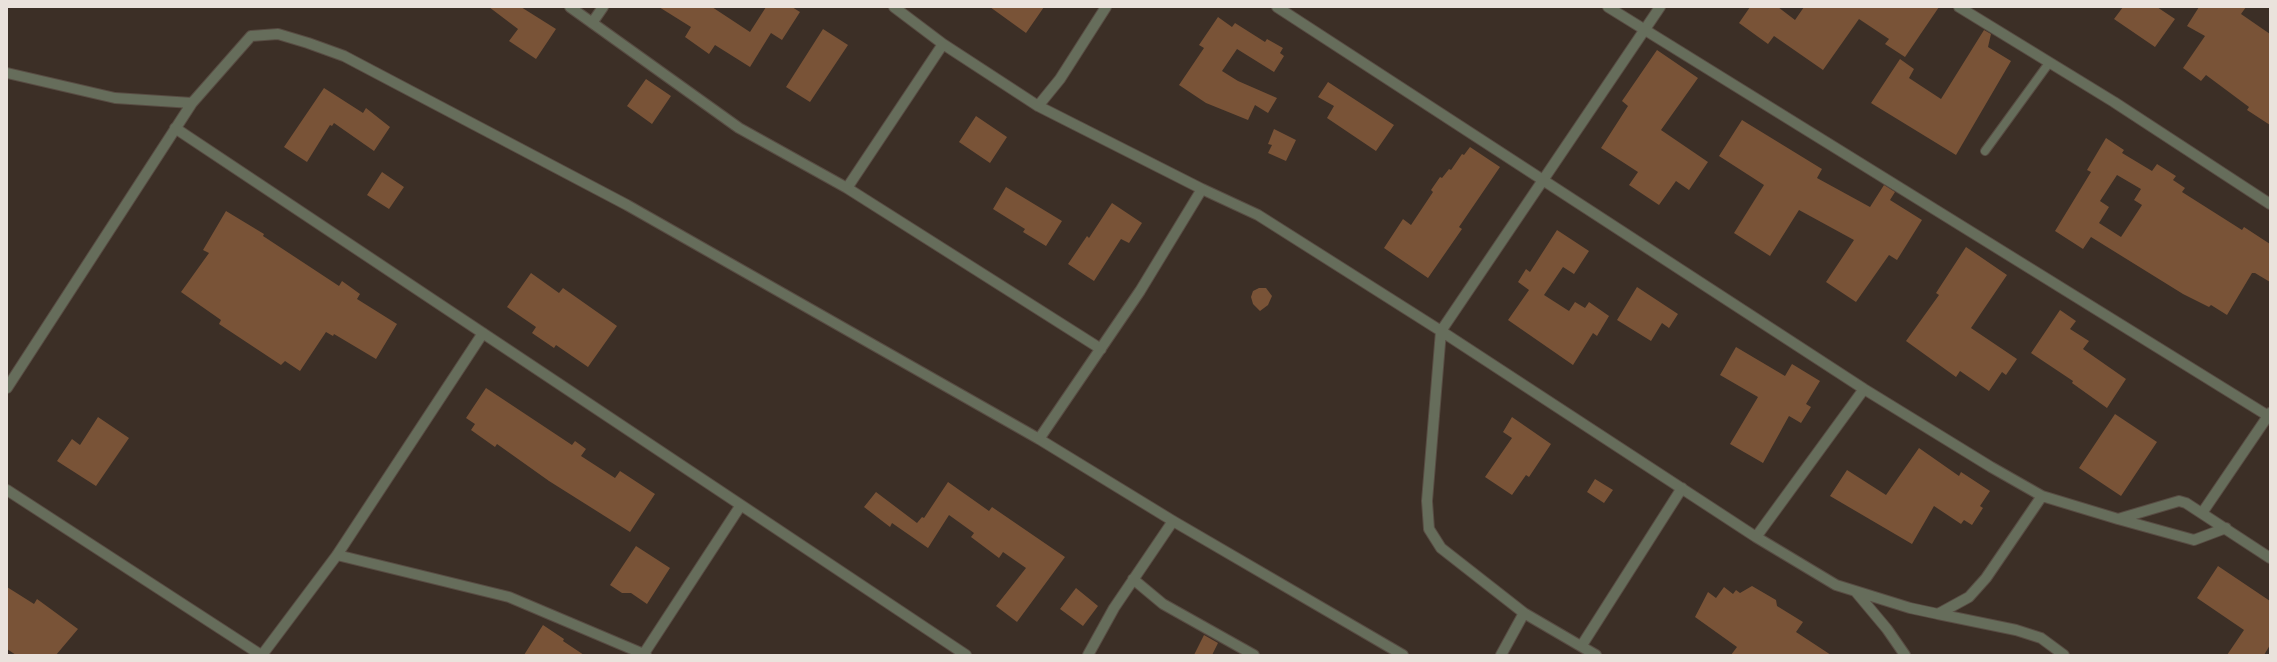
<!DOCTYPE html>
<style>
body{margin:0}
#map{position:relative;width:2277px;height:662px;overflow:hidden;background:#3c2f26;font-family:Mulish,sans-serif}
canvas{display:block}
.frame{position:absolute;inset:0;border:8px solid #eae2dc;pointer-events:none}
</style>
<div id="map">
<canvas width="2277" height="662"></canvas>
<div class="frame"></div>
</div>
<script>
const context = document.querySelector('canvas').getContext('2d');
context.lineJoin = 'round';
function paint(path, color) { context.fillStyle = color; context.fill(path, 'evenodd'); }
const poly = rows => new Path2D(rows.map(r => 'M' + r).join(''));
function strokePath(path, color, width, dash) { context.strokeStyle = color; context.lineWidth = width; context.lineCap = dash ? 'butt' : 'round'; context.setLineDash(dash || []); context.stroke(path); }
paint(poly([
 [489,7,521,7,556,29,536,59,509,41,518,29],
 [659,7,712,7,750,32,766,7,792,7,800,12,782,40,771,33,750,67,715,45,709,54,685,37,691,27],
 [990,7,1044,7,1026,33],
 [1750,7,1778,7,1795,20,1804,7,1939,7,1905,57,1885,44,1889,39,1859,19,1823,70,1774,36,1768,44,1739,23],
 [2123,7,2157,7,2175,19,2155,47,2114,19],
 [2199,7,2246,7,2241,14,2270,34,2270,125,2247,110,2249,107,2206,75,2201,81,2183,68,2205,36,2187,26],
 [1218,17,1232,27,1235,23,1265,42,1267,39,1283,48,1280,53,1284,56,1274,72,1237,49,1222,71,1238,81,1277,98,1268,113,1255,105,1248,120,1206,103,1179,85,1204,48,1199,45],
 [823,29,848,45,810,102,786,87],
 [1984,30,1991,34,1988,47,2011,61,1956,155,1871,103,1900,59,1914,69,1909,78,1941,99],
 [1657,50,1698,78,1661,130,1708,162,1689,190,1676,181,1659,205,1629,185,1638,172,1601,148,1628,106,1622,101],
 [646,79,671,96,652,124,627,106],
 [1328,82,1394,125,1376,151,1327,118,1334,106,1318,97],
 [324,88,363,113,366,108,390,127,374,151,334,123,332,126,330,125,307,162,284,147],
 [976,116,1007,137,990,163,959,142],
 [1742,120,1822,169,1817,178,1870,207,1884,185,1895,192,1890,200,1922,220,1897,260,1889,255,1856,302,1826,282,1854,240,1799,210,1770,256,1734,233,1764,185,1719,156],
 [1274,129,1296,140,1286,161,1268,153,1272,145,1268,144],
 [2106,138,2124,150,2122,153,2152,171,2157,164,2176,176,2173,180,2185,188,2182,192,2242,230,2244,227,2270,244,2270,282,2255,273,2252,273,2227,315,2211,305,2209,307,2183,294,2091,237,2083,249,2055,231,2091,172,2087,170],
 [2117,175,2141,189,2134,200,2142,205,2121,237,2099,223,2109,207,2100,201],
 [1470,147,1500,167,1459,227,1462,229,1428,278,1384,248,1403,219,1411,225,1433,192,1431,190,1440,177,1442,178,1449,169,1451,170,1462,154,1464,155],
 [382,172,404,187,389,209,367,195],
 [1006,187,1062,221,1046,246,1023,232,1025,229,993,209],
 [1112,203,1142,223,1129,243,1121,239,1094,281,1068,264,1087,236,1089,238],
 [226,211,264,234,263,236,339,286,342,281,360,294,357,299,397,324,376,359,334,334,333,336,326,332,300,371,285,361,281,365,219,324,221,320,181,292,209,253,203,250],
 [1557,230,1589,251,1574,274,1563,267,1544,295,1569,311,1575,302,1585,308,1589,302,1609,316,1597,336,1593,333,1573,365,1508,320,1529,290,1518,282,1526,269,1530,272],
 [1966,247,2007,275,1971,328,2017,359,2006,375,2002,372,1989,391,1960,371,1956,377,1906,341,1939,295,1936,293],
 [531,273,559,293,563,288,617,326,588,367,556,345,554,348,532,333,536,327,507,307],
 [1637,287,1678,314,1669,328,1662,323,1651,341,1617,320],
 [1259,288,1266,288,1272,296,1268,305,1260,311,1253,304,1251,297,1253,291],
 [2060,310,2076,321,2070,329,2089,341,2083,349,2126,379,2107,408,2072,383,2073,381,2031,353],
 [1736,347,1785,376,1792,364,1820,381,1806,404,1811,407,1801,423,1789,416,1763,463,1730,444,1758,397,1720,375],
 [486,388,572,445,575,441,586,449,581,456,615,478,620,471,655,494,630,532,549,481,497,444,495,447,471,430,475,424,466,418],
 [2115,414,2157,442,2121,496,2079,468],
 [98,417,129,438,96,486,57,461,72,439,80,445],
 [1512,417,1551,444,1529,477,1526,475,1512,495,1485,477,1512,438,1503,432],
 [1919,448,1959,476,1961,472,1990,491,1980,506,1983,508,1972,525,1964,520,1961,524,1934,506,1912,544,1830,496,1847,470,1886,495],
 [1595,479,1613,490,1604,503,1587,492],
 [948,482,989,511,992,507,1065,557,1017,622,996,606,1026,568,1003,552,999,558,971,537,974,533,949,515,928,548,892,523,890,527,864,507,876,492,917,523,922,517,924,518],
 [636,546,670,568,647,604,631,593,622,593,610,585],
 [2218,566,2270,601,2270,645,2264,655,2227,655,2244,630,2197,598],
 [1752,586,1776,600,1777,606,1803,622,1796,632,1831,655,1731,655,1737,647,1695,617,1708,592,1716,598,1724,587,1733,594,1736,590,1740,593],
 [7,587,34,604,37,599,78,629,56,655,16,655,7,649],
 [1076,588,1098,606,1083,626,1060,609],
 [543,625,564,639,563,641,584,655,524,655],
 [1204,635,1218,643,1212,655,1194,655]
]), '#795337');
const service = poly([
 [1985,151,2049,63]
]);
const minor = poly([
 [570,7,739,128,847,188],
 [894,7,943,44,1038,106,1202,189],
 [1277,7,1864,389,1991,467,2042,496],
 [1608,7,2270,417],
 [1959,7,2114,102,2270,204],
 [592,23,603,7],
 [943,44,847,188,1101,349],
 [7,73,115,98,192,103,251,36,278,34,308,43,344,56,627,205,1039,439,1173,521,1403,655],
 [1038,106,1060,79,1106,7],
 [175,128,966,655],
 [7,388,192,103],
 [1039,439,1140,291,1202,189,1258,215,1441,331,1756,537,1836,585,1910,608,1938,614,1969,597,1986,578,2042,496,2118,519,2179,501,2186,503,2270,558],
 [7,490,261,655],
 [2202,513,2270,413],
 [2118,519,2194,540,2226,528],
 [1756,537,1864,389],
 [337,555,509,597,646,655],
 [1133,579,1163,604,1254,655],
 [1856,592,1887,629,1905,655],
 [1524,613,1596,655],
 [1938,614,2016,630,2041,638,2064,655],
 [1582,645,1682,488],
 [262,655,337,555,483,333],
 [643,655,741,505],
 [1088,655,1114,608,1173,521],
 [1501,655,1524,613,1441,548,1429,529,1427,501,1441,331,1660,7]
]);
strokePath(service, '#584c43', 10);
strokePath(minor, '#584c43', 12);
strokePath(service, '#666d5b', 8);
strokePath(minor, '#666d5b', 10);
</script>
